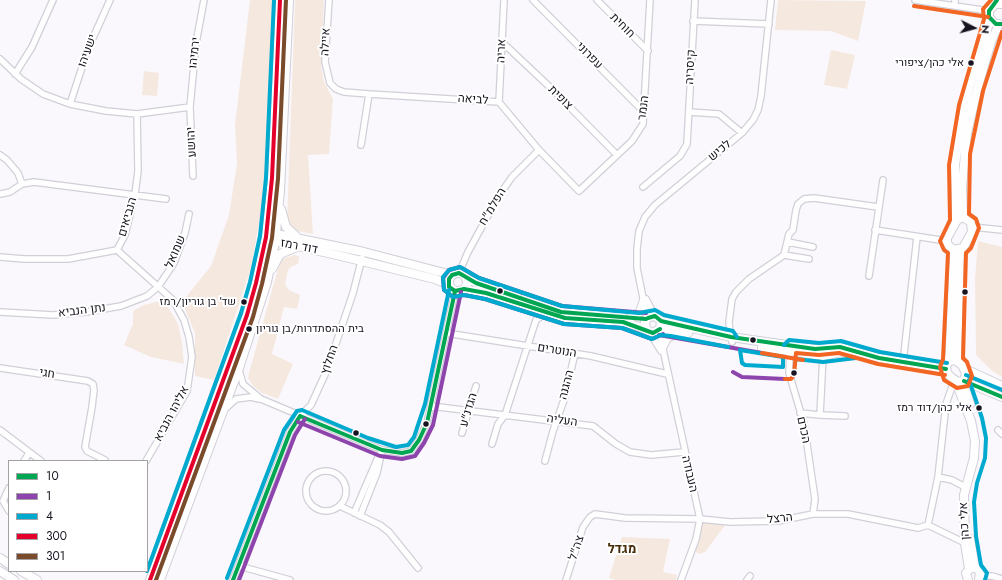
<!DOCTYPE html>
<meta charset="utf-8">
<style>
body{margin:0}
#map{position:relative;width:1002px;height:580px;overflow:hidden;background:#faf8fd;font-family:Jost,sans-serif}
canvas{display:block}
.legend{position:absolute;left:8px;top:460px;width:140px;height:112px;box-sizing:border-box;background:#fff;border:1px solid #a2a1a5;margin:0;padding:5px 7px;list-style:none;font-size:12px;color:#17131f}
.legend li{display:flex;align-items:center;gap:8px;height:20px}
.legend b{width:20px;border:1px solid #a2a1a5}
.north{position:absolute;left:954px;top:8px;width:40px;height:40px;-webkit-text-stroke:3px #fff;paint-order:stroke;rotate:96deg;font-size:11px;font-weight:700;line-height:16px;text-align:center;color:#17131f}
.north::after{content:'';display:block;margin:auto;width:14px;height:18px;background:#17131f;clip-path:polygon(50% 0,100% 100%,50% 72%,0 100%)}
</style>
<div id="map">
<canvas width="1002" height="580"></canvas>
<ul class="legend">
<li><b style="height:5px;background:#00a651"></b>10</li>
<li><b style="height:5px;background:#8e44ad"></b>1</li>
<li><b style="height:5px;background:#00a9ce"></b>4</li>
<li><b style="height:5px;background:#e4002b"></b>300</li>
<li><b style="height:5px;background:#7a4b2a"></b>301</li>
</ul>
<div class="north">N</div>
</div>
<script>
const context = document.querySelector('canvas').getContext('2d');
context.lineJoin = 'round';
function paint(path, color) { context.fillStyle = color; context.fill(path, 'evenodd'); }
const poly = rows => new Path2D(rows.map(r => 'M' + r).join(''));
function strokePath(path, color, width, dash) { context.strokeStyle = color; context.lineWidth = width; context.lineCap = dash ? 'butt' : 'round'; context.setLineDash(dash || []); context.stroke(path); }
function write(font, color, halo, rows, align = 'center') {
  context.font = font + ' Jost,Heebo,sans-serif'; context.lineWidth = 4; context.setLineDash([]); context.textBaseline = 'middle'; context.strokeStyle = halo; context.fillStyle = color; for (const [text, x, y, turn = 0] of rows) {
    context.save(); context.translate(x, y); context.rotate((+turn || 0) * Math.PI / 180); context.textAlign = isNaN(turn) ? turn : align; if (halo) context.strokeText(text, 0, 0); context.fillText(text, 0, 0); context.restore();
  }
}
paint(poly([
 [250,0,273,0,266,170,262,206,251,268,214,380,195,376,195,333,182,302,211,266,229,215,237,163,235,125],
 [295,0,324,0,321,66,324,82,333,99,329,154,308,155,313,234,297,231,287,222],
 [778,0,866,1,858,41,831,31,775,30],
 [831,50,855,55,847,89,824,85],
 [144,71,159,73,157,96,142,95],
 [978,241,1002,247,1002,377,992,371,976,355,975,278],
 [294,255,299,256,298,264,291,267,288,270,285,284,289,290,300,295,297,309,284,307,272,354,293,364,278,399,262,393,253,386,248,378,249,373,279,265,282,259],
 [164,300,178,324,182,342,184,364,151,357,124,345,133,324,133,311,144,305],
 [702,522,726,524,705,552,699,554,694,550],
 [622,537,670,539,663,572,677,575,676,580,615,580,609,578]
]), '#f5e9df');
const street = poly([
 [329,0,325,62,330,83,336,89,344,92,369,94,499,102,539,150,579,191,632,141,643,124,650,0],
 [533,0,644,112],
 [597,0,648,51],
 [915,0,989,11],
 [955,0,955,6],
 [693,21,769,24],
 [502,42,554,91,617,155],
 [0,59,21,79,43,94,70,104,106,111,137,114,190,107],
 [15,74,32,47,53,0],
 [499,102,504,0],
 [70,104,88,49,110,0],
 [689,112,719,114,742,133],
 [361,145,369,94],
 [0,155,7,160,18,173,22,184],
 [193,176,190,107,196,43,204,0],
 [643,187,680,156,687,144,695,0],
 [0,194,10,192,22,184,34,182,166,199],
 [973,227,1002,230],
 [875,230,947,241],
 [788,242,813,247],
 [117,250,173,300,184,320,189,337,192,357,187,391,146,461],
 [784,255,809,259],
 [0,257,24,259,68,259,117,250,125,235,135,194,138,171,137,114],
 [459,273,468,252,498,197,512,177,539,150],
 [869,276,883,180],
 [646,299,655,316],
 [0,312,53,315,86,312,121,306,147,296,158,287,174,263,185,233,189,214],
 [647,318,637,268,637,249,639,231,645,217,655,205,742,133,753,120,758,110,761,96,771,0],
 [659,331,700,519,696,539,681,580],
 [446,333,591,356,667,374],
 [650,333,661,351],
 [732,342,730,333,729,322,732,299,736,292,749,279,784,255,789,234,793,230,796,210,798,204,804,199,814,198,878,207],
 [790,348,789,373,804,424,815,499,813,514],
 [903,363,917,237],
 [0,368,88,381,93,384,94,390,92,407,85,447,87,451,105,460],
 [239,370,243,384,261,399,382,450,402,453,411,451,419,440,427,423,455,291],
 [431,406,593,426,616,444,630,452,651,455,684,452],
 [225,409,236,399,251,397,259,399],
 [800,413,820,415,823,356],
 [820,415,845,416],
 [0,430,41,461],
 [998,430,1002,434],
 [462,433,476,386],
 [492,444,498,424,505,415,536,320,546,313],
 [24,461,29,453],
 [545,461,553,431,564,400,575,353],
 '306 491a20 20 0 1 1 40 0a20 20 0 1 1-40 0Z',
 [938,477,952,480,965,487],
 [9,488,3,501,9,511],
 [340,506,380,525,389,532,418,568],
 [354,513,379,455],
 [360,516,377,473,382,450],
 [928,525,938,477,946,404,954,381],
 [239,566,290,580],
 [981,576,992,576,1002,579],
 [233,580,290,432,300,416,311,405,327,370,353,293,362,258],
 [566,580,583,527,590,517,595,514,625,518,700,519,730,522,778,521,813,514,848,514,918,528,928,525,965,543],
 [747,580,750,576]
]);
const secondary = poly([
 [994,23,989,17,989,11,995,4,1002,4],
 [281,209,286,227,296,236],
 [963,217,962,186,967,133,977,90,991,42,999,24],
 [963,217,971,222,972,232,963,248,954,250,947,244,947,238,957,220,963,217],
 [956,221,955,165,961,126,969,88,990,20],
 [272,235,276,234,364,252,452,275],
 [271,240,341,256,435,279,449,285],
 [272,269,280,254,297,247],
 '449 282a9 9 0 1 1 18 0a9 9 0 1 1-18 0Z',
 [466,279,517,297],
 [464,289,486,293,565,318,623,322,640,327,653,333,660,329,661,321,655,316,648,317,645,322,646,329],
 [630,318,640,312,644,300],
 [661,321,731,337,815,349,840,347,879,358,946,369],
 [660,329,688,333],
 [762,347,823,356,836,353,847,352],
 [662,348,667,338,679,332],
 [949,361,955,360,962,365,966,373,964,381,958,382,952,378,947,373,946,366,949,361,950,346,954,250],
 [957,361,960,250],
 [965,369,1002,386],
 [964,381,1002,397],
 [956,382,971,421,975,441,974,458,964,495,965,543,969,569],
 [963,382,970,404],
 [970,539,975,568],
 [0,558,9,564],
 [0,571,14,580],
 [21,571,37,580],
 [150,580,247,315,256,283,266,237,272,178,280,0],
 [160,580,239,368,267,282,275,242,280,191,289,0],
 [968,580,966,573,972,567,977,568,980,572,979,580]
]);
strokePath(street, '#d1cfd7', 8);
strokePath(secondary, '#d1cfd7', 10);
strokePath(street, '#fefeff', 5.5);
strokePath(secondary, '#fefeff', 8);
strokePath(poly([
 [997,0,989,11,989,17,996,24,1002,24],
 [648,318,655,316,661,321,731,337,815,349,840,347,879,358,946,369],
 [646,319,561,312,476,283,459,273,452,275,449,279,449,287,455,291,464,289,486,293,565,318,623,322,653,333,660,329],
 [964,381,1002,397],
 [300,416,382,450,402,453,411,451,419,440,427,423,455,291],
 [233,580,290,432,300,416]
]), '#00a651', 4);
strokePath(poly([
 [646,313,562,306,479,278,460,267,449,270,443,278,444,290,453,297,464,295,485,299,564,324,622,328,652,339,663,334],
 [659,335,762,353],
 [733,372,742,377,785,379],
 [298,422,380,456,402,459,415,456,424,443,433,425,461,292],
 [239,580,295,435,305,419]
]), '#8e44ad', 4);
strokePath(poly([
 [784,345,789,340,819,343,841,341,880,352,947,363],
 [728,347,671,336,661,335,652,339,622,328,564,324,485,299,464,295,453,297,444,290,443,277,449,270,460,267,479,278,562,306,639,313,655,310,664,315,733,331,737,337],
 [740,350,783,357,783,367,745,365,742,363,740,350],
 [795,359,823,362,856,358],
 [966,375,1002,390],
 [969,380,982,418,986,438,985,458,977,483,974,502,976,536,981,565,987,573,985,580],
 [147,571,241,313,250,282,260,236,266,178,274,0],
 [227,578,284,430,297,411,302,410,368,438,396,447,408,445,414,437,425,404,449,290]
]), '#00a9ce', 4);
strokePath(poly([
 [150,580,247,315,256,283,266,237,272,178,280,0]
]), '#e4002b', 4);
strokePath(poly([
 [156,580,253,317,262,284,272,238,278,179,286,0]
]), '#7a4b2a', 4);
strokePath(poly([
 [991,0,983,9,984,19,959,105,949,165,950,220,940,241,944,250,948,253,943,359,940,367,944,380,957,388,968,386,972,376,967,362,963,358,966,253,971,248,979,228,976,219,969,214,970,154,983,91,1002,32],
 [914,6,988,17],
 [762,353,803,360],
 [785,379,791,379,794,375,796,353,819,355,839,353,878,364,945,375]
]), '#f26522', 4);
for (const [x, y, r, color] of [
 [971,63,3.5,"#17131f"],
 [500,291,3.5,"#17131f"],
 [965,292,3.5,"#17131f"],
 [244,302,3.5,"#17131f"],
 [249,329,3.5,"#17131f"],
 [753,340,3.5,"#17131f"],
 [794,373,3.5,"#17131f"],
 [979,408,3.5,"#17131f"],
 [426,424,3.5,"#17131f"],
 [356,433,3.5,"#17131f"]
]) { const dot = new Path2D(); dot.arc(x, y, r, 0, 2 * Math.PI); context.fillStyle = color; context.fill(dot); strokePath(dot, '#fff', 1.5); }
write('11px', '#17131f', '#fff', [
 ["אלי כהן/ציפורי",964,63],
 ["שד׳ בן גוריון/רמז",236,302],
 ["בית ההסתדרות/בן גוריון",256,329,"left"],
 ["אלי כהן/דוד רמז",972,408]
], 'right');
write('12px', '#17131f', '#fff', [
 ["חוחית",622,26,45],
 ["איילה",326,42,-87],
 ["ישעיהו",88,51,-70],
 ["אריה",502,51,-87],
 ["ירמיהו",195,53,-84],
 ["עפרוני",589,56,45],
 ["קיסריה",691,67,-87],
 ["צופית",560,98,45],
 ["לביאה",473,100,4],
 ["הנמר",644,108,-83],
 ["יהושע",192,142,-93],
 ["לכיש",720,151,-40],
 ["הפלמ\"ח",493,207,-59],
 ["הנביאים",128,217,-74],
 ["דוד רמז",299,247,11],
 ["שמואל",176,252,-67],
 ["נתן הנביא",82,311,-7],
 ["הנוטרים",557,351,9],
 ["החלוץ",330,360,-71],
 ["חגי",47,374,8],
 ["ההגנה",567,385,-75],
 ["הגדנ\"ע",469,410,-73],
 ["אליהו הנביא",172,414,-62],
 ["העליה",562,421,8],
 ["הכרם",803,430,78],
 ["העבודה",689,474,77],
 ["הרצל",780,519,-6],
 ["אלי כהן",965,521,-93],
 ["צה\"ל",577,548,-72]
]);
write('bold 13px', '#462d0a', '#fff', [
 ["מגדל",622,550]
]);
</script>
